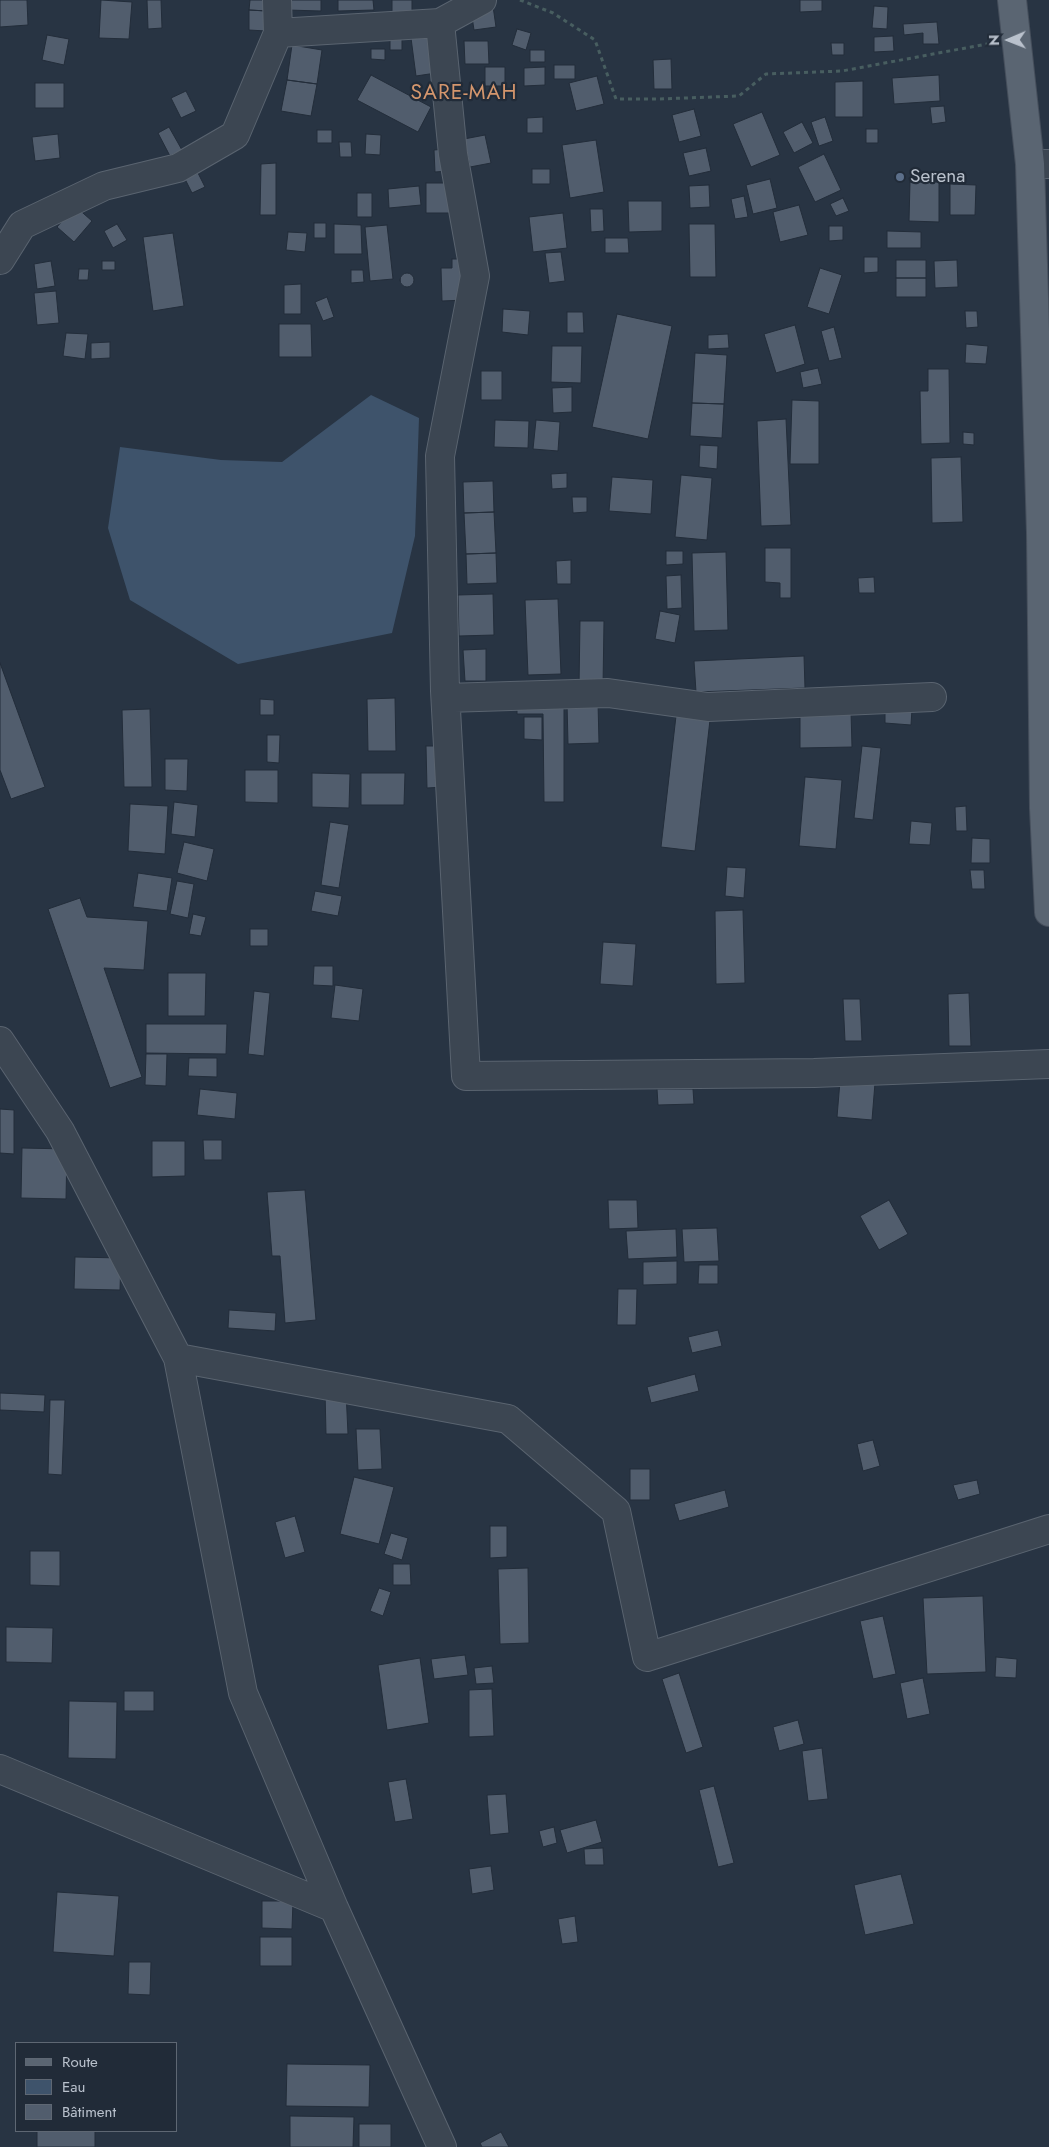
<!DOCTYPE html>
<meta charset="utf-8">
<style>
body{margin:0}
#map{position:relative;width:1049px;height:2147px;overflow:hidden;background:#283443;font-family:Jost,sans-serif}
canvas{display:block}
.legend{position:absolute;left:15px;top:2042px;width:162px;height:90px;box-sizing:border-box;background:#212b38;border:1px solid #5e6773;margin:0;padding:6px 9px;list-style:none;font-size:15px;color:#b9c1cc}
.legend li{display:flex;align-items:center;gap:10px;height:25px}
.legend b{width:25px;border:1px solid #5e6773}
.north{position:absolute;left:984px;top:15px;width:50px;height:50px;-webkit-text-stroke:4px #212b38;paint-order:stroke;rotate:269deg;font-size:14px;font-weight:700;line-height:20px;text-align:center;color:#b9c1cc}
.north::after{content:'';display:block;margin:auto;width:18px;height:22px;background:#b9c1cc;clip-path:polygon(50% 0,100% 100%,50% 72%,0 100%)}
</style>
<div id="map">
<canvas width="1049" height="2147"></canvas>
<ul class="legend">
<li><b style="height:6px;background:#5a6572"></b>Route</li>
<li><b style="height:14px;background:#3e536b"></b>Eau</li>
<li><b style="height:14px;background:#515d6d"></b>Bâtiment</li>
</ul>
<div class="north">N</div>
</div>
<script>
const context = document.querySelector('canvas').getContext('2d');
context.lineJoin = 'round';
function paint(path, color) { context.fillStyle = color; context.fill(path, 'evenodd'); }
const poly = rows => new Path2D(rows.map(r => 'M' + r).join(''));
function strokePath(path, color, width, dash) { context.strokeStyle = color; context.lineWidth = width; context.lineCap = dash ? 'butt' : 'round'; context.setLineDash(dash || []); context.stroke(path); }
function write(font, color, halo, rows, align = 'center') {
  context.font = font + ' Jost,sans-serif'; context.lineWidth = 4.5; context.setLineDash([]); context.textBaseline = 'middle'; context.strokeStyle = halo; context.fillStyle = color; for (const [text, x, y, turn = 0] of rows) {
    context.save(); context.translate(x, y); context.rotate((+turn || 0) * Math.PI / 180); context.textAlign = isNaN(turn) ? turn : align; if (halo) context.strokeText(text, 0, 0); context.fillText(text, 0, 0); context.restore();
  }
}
paint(poly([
 [371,395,419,418,415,536,392,633,238,664,130,600,108,528,120,447,221,460,282,462]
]), '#3e536b');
const building = poly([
 [0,0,27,0,28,25,0,27,0,0],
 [101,0,132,2,129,39,99,38,101,0],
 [147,0,161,0,162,28,148,29,147,0],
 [250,0,267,0,267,11,249,10,250,0],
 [287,0,321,0,321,11,287,10,287,0],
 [338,0,373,0,374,10,338,11,338,0],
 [392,0,412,0,412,12,392,13,392,0],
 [800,0,822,0,822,11,800,12,800,0],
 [493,6,496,27,474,30,471,10,493,6],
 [874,6,888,7,887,29,872,28,874,6],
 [249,10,267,11,266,31,249,30,249,10],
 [937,22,939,44,923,44,923,33,904,35,903,24,937,22],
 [517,29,531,33,526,50,512,45,517,29],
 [47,35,69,39,64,65,42,60,47,35],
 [430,36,436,73,416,76,411,38,430,36],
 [893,36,894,51,874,52,874,37,893,36],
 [390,39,402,39,402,50,390,50,390,39],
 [464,41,488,41,489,64,465,64,464,41],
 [831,43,844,43,844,55,832,55,831,43],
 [292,45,322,50,317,84,287,80,292,45],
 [371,49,385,49,385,60,371,59,371,49],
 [530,50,545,50,545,62,530,62,530,50],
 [671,59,672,89,654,89,653,60,671,59],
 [554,65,575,65,575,79,554,79,554,65],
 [485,67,505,67,505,86,485,86,485,67],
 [545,67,545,85,524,86,524,68,545,67],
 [371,75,431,107,418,132,357,100,371,75],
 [939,75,940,101,894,104,892,78,939,75],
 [597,76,604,104,576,111,569,83,597,76],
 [287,80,317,84,311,116,281,111,287,80],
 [863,81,863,117,835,117,835,82,863,81],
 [35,83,64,83,64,108,35,108,35,83],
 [186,91,196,111,181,118,171,98,186,91],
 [944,106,946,122,932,124,930,107,944,106],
 [694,109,701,136,679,142,672,115,694,109],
 [762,112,780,155,751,167,733,124,762,112],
 [543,117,543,133,527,133,527,118,543,117],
 [825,117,833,141,819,146,811,122,825,117],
 [802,122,813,143,794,153,783,132,802,122],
 [169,127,182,150,170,156,158,133,169,127],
 [866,129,878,129,878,143,866,143,866,129],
 [317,130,332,130,332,143,317,143,317,130],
 [58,134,60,158,35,161,32,137,58,134],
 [366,134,381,135,380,155,365,154,366,134],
 [485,135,491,163,470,167,464,139,485,135],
 [596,140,604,192,570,198,562,145,596,140],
 [339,142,351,142,352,157,340,157,339,142],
 [706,148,711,171,689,176,683,153,706,148],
 [446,149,448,171,435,172,434,150,446,149],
 [824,154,841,190,815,202,798,167,824,154],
 [276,163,276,215,260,215,261,164,276,163],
 [532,169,550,169,550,184,532,184,532,169],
 [198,173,205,187,192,193,185,179,198,173],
 [770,179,777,208,753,214,746,185,770,179],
 [910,182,939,182,939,222,909,221,910,182],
 [426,183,455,183,455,213,426,213,426,183],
 [950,184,976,185,975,215,950,215,950,184],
 [709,185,710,207,690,208,689,186,709,185],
 [419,186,421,205,389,208,388,189,419,186],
 [357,193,372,193,372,217,357,217,357,193],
 [744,196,748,217,735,219,731,199,744,196],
 [843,198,849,211,836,216,830,204,843,198],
 [628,201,662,201,662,231,629,232,628,201],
 [799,205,808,235,780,242,773,212,799,205],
 [75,206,92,221,74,242,57,227,75,206],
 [590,209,603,209,604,231,591,232,590,209],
 [563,213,567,248,533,252,529,217,563,213],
 [314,223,326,223,326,238,314,238,314,223],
 [117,224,127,240,113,248,104,231,117,224],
 [334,224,361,225,362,254,334,254,334,224],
 [689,224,715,224,716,277,690,277,689,224],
 [387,225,393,279,370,281,365,227,387,225],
 [829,226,843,226,843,240,829,241,829,226],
 [887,231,921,232,921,248,887,248,887,231],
 [288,232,307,233,305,252,286,250,288,232],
 [173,233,184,306,153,311,143,237,173,233],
 [605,238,628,238,629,253,605,253,605,238],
 [561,252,565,281,549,283,545,253,561,252],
 [864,257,878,257,878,272,864,273,864,257],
 [452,259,463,259,465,300,442,301,441,268,452,268,452,259],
 [896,260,926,260,926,278,896,278,896,260],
 [957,260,958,287,935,288,934,261,957,260],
 [51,261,55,286,37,289,34,264,51,261],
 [102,261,115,261,115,270,102,270,102,261],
 [820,268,842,275,829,314,807,307,820,268],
 [79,269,89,269,88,280,78,280,79,269],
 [351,270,363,270,364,282,351,283,351,270],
 '400 280a7 7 0 1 1 14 0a7 7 0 1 1-14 0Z',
 [896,278,926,278,926,297,896,297,896,278],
 [301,284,301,314,284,314,284,285,301,284],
 [56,291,59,323,37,325,34,293,56,291],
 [327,297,334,317,323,321,315,302,327,297],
 [503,309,530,311,528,335,502,332,503,309],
 [965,311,977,311,978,327,966,328,965,311],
 [567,312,583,312,584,333,567,333,567,312],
 [617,314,672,326,648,439,592,427,617,314],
 [279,324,311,324,312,357,279,357,279,324],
 [795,325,805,364,776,373,764,334,795,325],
 [834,327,842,358,829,361,821,331,834,327],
 [66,333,88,334,85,359,63,356,66,333],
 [728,334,729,348,708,349,708,335,728,334],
 [110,342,110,358,91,359,91,343,110,342],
 [966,344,988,346,986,364,965,363,966,344],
 [552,346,582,346,581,383,551,382,552,346],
 [695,353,727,355,724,404,692,403,695,353],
 [818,368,822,384,803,388,800,372,818,368],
 [928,369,949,369,950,443,921,444,920,391,928,391,928,369],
 [481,371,502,371,502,400,481,400,481,371],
 [572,387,572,412,553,413,552,388,572,387],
 [792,400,819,401,819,464,790,464,792,400],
 [692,403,724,404,722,438,690,436,692,403],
 [786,419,791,525,761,526,757,421,786,419],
 [495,420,529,421,528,448,494,447,495,420],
 [536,420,560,422,558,451,533,449,536,420],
 [963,432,974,433,974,445,963,444,963,432],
 [700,445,718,446,717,469,699,467,700,445],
 [961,457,963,522,932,523,931,458,961,457],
 [567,473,567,488,552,489,551,474,567,473],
 [681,475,712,478,707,540,675,537,681,475],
 [612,477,653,480,651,514,609,511,612,477],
 [493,481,494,512,464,513,463,482,493,481],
 [572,497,587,497,587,512,573,513,572,497],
 [494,512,496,553,466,554,464,513,494,512],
 [765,548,791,548,791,598,780,598,780,583,765,582,765,548],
 [666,551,683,551,683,564,666,565,666,551],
 [726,552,728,630,694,631,692,553,726,552],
 [496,553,497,583,467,584,466,554,496,553],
 [571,560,571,584,557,584,556,561,571,560],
 [681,575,682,608,667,609,666,576,681,575],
 [874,577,875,593,859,593,858,578,874,577],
 [493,594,494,635,459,636,458,595,493,594],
 [558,599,561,674,528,675,525,600,558,599],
 [660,611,680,615,675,643,655,639,660,611],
 [580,621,604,621,603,687,579,686,580,621],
 [486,649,486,681,465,681,463,650,486,649],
 [804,656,805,688,696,692,694,661,804,656],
 [0,663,45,787,11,799,0,770,0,663],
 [395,698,396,751,368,751,367,699,395,698],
 [260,699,274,700,274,715,260,715,260,699],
 [517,699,564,699,564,802,544,802,543,714,517,714,517,699],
 [598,702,599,743,568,744,567,703,598,702],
 [885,708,912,709,911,725,885,723,885,708],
 [150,709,152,787,124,787,122,710,150,709],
 [851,711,852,747,800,748,800,713,851,711],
 [676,716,710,720,695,851,661,847,676,716],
 [524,717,542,717,542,740,524,739,524,717],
 [267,735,280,735,279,763,267,762,267,735],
 [426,746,443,746,444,787,427,788,426,746],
 [862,746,881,748,873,820,854,818,862,746],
 [165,759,188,759,187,791,165,790,165,759],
 [245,770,278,770,278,803,245,802,245,770],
 [312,773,350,774,349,808,312,807,312,773],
 [361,773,405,773,404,805,361,805,361,773],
 [805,777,842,780,836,849,799,846,805,777],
 [174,802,198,805,195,837,171,834,174,802],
 [130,804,168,806,165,854,128,851,130,804],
 [966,806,967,831,956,831,955,807,966,806],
 [911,821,932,823,930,845,909,844,911,821],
 [330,822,349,825,339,888,321,885,330,822],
 [972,838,990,839,990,863,971,863,972,838],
 [184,842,214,849,207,881,177,873,184,842],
 [727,867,746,868,744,898,725,896,727,867],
 [970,870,984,870,985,889,972,889,970,870],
 [138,873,172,878,167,911,133,907,138,873],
 [177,881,194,884,188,918,170,914,177,881],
 [315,891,342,896,338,916,311,911,315,891],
 [80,898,87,917,148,921,144,970,104,968,142,1077,110,1088,48,909,80,898],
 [743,910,745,983,716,984,715,911,743,910],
 [193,914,206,917,201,936,189,934,193,914],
 [250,929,268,929,268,946,250,946,250,929],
 [603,942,636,944,633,986,600,984,603,942],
 [314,966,333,966,333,986,313,985,314,966],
 [168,973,206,973,205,1016,168,1016,168,973],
 [335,985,363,989,359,1021,331,1018,335,985],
 [254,991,270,993,264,1056,248,1054,254,991],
 [969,993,971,1046,949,1046,948,994,969,993],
 [843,999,860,999,862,1041,845,1041,843,999],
 [146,1024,227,1024,226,1054,146,1053,146,1024],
 [146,1054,167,1054,166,1086,145,1085,146,1054],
 [189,1058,217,1058,217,1077,188,1076,189,1058],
 [840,1081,875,1083,872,1120,837,1117,840,1081],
 [200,1089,237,1093,235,1119,197,1115,200,1089],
 [657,1089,693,1089,694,1104,658,1105,657,1089],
 [0,1109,14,1110,14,1154,0,1153,0,1109],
 [203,1140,222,1140,222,1160,204,1160,203,1140],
 [152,1141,185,1141,185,1176,152,1177,152,1141],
 [22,1148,67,1149,66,1199,21,1198,22,1148],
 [305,1190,316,1320,285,1323,280,1256,272,1256,267,1192,305,1190],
 [608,1200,637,1200,638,1228,609,1229,608,1200],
 [889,1200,908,1234,879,1250,860,1216,889,1200],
 [717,1228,719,1261,684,1262,682,1229,717,1228],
 [676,1229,677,1257,628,1259,626,1231,676,1229],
 [75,1257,121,1258,120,1290,74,1289,75,1257],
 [677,1261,677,1284,643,1285,643,1262,677,1261],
 [699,1265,718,1265,718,1284,698,1284,699,1265],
 [618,1289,637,1289,636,1325,617,1325,618,1289],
 [229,1310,276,1313,275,1331,228,1328,229,1310],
 [718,1330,722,1346,692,1353,688,1337,718,1330],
 [695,1374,699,1391,651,1403,647,1387,695,1374],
 [325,1391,346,1391,348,1434,326,1434,325,1391],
 [0,1393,45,1395,44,1412,0,1410,0,1393],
 [50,1400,65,1400,62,1475,48,1474,50,1400],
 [356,1429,380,1429,382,1469,358,1470,356,1429],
 [873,1440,880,1466,863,1471,857,1444,873,1440],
 [630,1469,650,1469,650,1500,630,1500,630,1469],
 [354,1477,394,1487,379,1544,340,1534,354,1477],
 [977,1480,980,1494,958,1500,953,1485,977,1480],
 [725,1490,729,1507,679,1521,674,1504,725,1490],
 [295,1516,305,1552,285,1558,275,1522,295,1516],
 [490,1526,507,1526,507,1557,490,1558,490,1526],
 [391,1533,408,1538,402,1560,384,1554,391,1533],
 [30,1551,60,1551,60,1586,30,1585,30,1551],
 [393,1564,410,1564,411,1585,393,1585,393,1564],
 [528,1568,529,1643,500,1644,498,1569,528,1568],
 [379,1588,391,1592,383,1616,370,1611,379,1588],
 [983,1596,986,1672,927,1674,923,1598,983,1596],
 [883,1616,896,1674,873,1679,860,1621,883,1616],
 [6,1627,53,1628,52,1663,6,1662,6,1627],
 [465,1655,468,1675,434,1679,431,1659,465,1655],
 [996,1657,1017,1659,1016,1678,995,1677,996,1657],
 [420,1658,429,1723,387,1730,378,1665,420,1658],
 [492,1666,494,1683,476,1684,474,1668,492,1666],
 [679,1673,703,1747,686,1753,662,1679,679,1673],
 [923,1678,930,1714,907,1719,900,1683,923,1678],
 [492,1689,494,1736,469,1737,469,1690,492,1689],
 [124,1691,154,1691,154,1711,124,1711,124,1691],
 [69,1701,117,1702,116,1759,68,1758,69,1701],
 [798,1720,804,1744,779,1751,773,1727,798,1720],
 [822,1748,828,1799,808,1801,802,1751,822,1748],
 [406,1779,413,1819,395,1822,388,1782,406,1779],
 [714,1786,734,1863,718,1867,699,1790,714,1786],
 [506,1794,509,1833,490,1835,487,1795,506,1794],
 [596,1820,602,1842,567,1853,560,1830,596,1820],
 [554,1827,557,1843,543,1847,539,1831,554,1827],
 [603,1848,604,1865,585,1865,584,1849,603,1848],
 [491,1866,494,1890,472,1894,469,1869,491,1866],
 [901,1874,914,1924,865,1935,854,1885,901,1874],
 [57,1892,119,1896,114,1956,53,1952,57,1892],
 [262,1901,293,1901,292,1929,262,1928,262,1901],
 [575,1916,578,1942,562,1944,558,1919,575,1916],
 [260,1937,292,1937,292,1966,260,1966,260,1937],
 [129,1962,151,1962,150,1995,128,1994,129,1962],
 [287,2064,370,2065,369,2107,286,2106,287,2064],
 [290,2116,354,2117,353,2147,290,2147,290,2116],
 [359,2124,391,2124,391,2147,359,2147,359,2124],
 [37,2131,95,2131,95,2147,37,2147,37,2131],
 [501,2132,509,2147,482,2147,480,2143,501,2132]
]);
paint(building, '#515d6d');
strokePath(building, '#232d3a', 1);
const street = poly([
 [277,0,278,33],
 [440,23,453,154,475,276,440,456,445,691,466,1076,814,1073,1049,1064],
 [1030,164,1049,164],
 [0,260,22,225,104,186,178,168,235,135,278,33,440,23,482,0],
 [446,698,608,693,708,707,932,697],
 [0,1041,60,1131,178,1358,243,1693,334,1908,442,2147],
 [178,1358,508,1419,616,1511,647,1657,1049,1529],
 [0,1769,334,1908]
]);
const primary = poly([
 [1012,0,1030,164,1041,533,1044,808,1049,912]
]);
strokePath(street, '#5a6470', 30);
strokePath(primary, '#464f5c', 30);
strokePath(poly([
 [520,0,553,13,595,40,616,99,659,99,739,96,766,74,842,71,987,44]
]), '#485e60', 3, [4, 4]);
strokePath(street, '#3c4652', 28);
strokePath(primary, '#5a6572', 28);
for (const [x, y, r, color] of [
 [900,177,5,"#5c6f8a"]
]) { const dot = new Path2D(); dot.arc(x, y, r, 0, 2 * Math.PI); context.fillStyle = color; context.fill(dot); strokePath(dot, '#212b38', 2); }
write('19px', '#b9c1cc', '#212b38', [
 ["Serena",910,177]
], 'left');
context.letterSpacing = '1px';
write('21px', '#d4966d', '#212b38', [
 ["SARE-MAH",464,94]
]);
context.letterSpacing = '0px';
</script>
